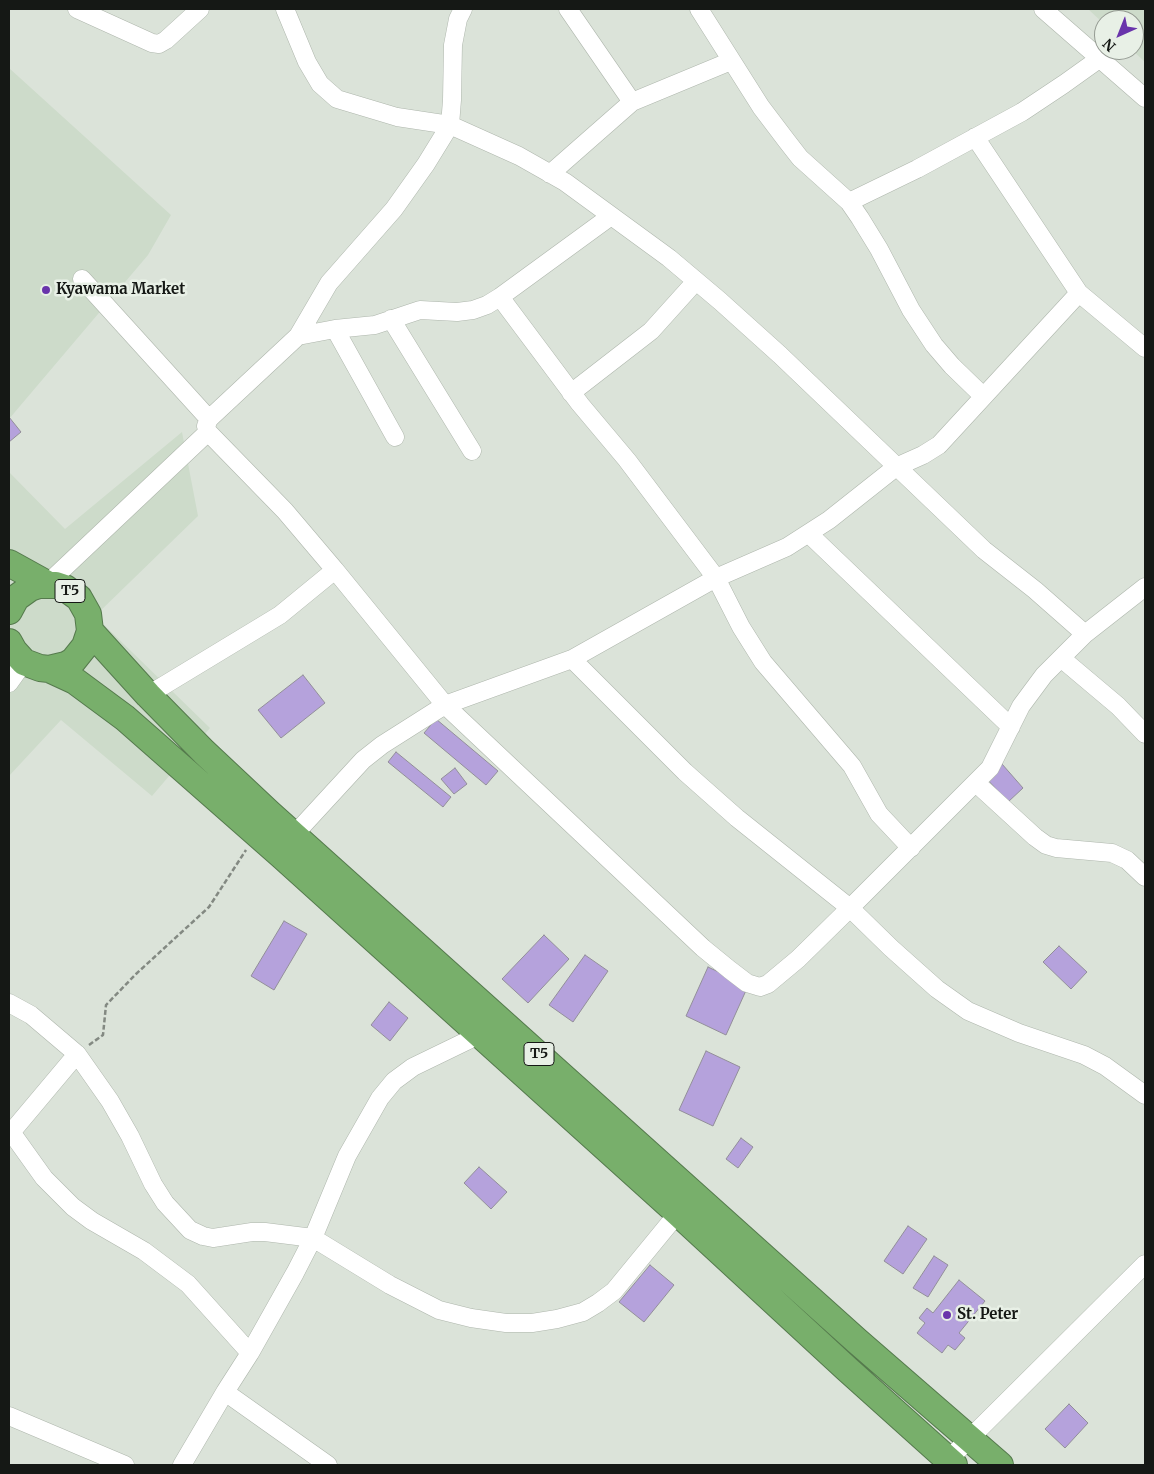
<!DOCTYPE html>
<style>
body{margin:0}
#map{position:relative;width:1154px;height:1474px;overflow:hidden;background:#dbe3d9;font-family:Merriweather,serif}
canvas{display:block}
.frame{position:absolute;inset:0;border:10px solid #151815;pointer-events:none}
.north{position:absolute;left:1094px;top:10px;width:50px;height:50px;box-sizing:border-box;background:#e8f0e6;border:1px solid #949a92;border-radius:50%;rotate:224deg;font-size:14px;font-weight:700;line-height:20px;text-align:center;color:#151815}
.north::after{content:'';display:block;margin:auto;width:18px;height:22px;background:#6934ab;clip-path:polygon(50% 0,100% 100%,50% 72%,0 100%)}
</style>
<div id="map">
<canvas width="1154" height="1474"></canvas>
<div class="frame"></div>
<div class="north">N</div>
</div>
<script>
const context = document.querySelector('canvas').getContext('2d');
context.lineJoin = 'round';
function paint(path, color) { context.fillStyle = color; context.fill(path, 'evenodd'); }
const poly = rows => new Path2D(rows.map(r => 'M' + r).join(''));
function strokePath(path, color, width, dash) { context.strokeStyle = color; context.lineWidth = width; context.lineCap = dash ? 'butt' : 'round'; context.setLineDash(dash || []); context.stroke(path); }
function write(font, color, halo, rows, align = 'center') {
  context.font = font + ' Merriweather,serif'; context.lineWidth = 5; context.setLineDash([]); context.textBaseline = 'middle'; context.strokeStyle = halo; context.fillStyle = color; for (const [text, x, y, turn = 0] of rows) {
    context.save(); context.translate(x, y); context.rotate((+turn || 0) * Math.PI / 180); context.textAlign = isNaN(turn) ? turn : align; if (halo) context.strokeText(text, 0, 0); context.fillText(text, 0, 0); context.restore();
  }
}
paint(poly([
 [1088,9,1145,9,1145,62,1132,50,1134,50,1134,20,1104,20,1104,24],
 [9,68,171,215,148,255,9,419],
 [182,432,198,516,95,616,210,728,152,796,61,720,9,776,9,472,65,529]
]), '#cddbca');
const building = poly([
 [9,417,21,432,9,442,9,417],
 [303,675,325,703,281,738,258,710,303,675],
 [436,719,498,771,486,785,424,733,436,719],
 [396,752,451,797,443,807,388,762,396,752],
 [1002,764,1023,788,1008,802,986,778,1002,764],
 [455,768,467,784,454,794,441,779,455,768],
 [284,921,307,934,274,990,251,976,284,921],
 [544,935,569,959,528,1003,502,979,544,935],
 [1059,946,1087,972,1071,989,1043,962,1059,946],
 [585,955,608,971,573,1022,549,1005,585,955],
 [708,967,748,986,726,1035,686,1016,708,967],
 [389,1002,408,1018,390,1041,371,1025,389,1002],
 [706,1051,740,1067,713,1126,679,1110,706,1051],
 [741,1138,753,1147,738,1168,726,1159,741,1138],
 [479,1167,507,1192,491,1209,464,1183,479,1167],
 [908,1226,927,1239,903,1274,884,1261,908,1226],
 [934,1256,948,1265,928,1297,913,1288,934,1256],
 [650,1265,674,1285,644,1322,619,1302,650,1265],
 [959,1280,985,1301,959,1333,965,1338,955,1350,948,1345,942,1353,917,1333,925,1323,919,1318,927,1308,933,1313,959,1280],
 [1069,1404,1088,1423,1065,1448,1045,1429,1069,1404]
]);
paint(building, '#b5a2dc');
strokePath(building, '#928e99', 1);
const minor = poly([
 [77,9,152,43,159,44,166,40,200,9],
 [285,9,307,62,320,84,337,99,397,117,450,125,519,156,565,182,669,258,720,301,780,355,984,550,1035,590,1085,634],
 [568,9,632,102],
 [699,9,761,107,786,140,800,158,849,202,860,218,879,249,911,310,934,345,952,366,983,396],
 [1043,9,1145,98],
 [975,137,1079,293],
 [550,174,632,102,731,61],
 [849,202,917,169,1022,112,1064,84,1099,59],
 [82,279,209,419],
 [500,297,580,404,627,460,716,578,741,627,763,662,852,766,879,814,911,848],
 [391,319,472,451],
 [335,329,395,437],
 [298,336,335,329,375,325,420,310,457,312,473,310,487,305,500,297,611,216],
 [571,393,651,331,696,281],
 [809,534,1011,727],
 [335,570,445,705,703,948,730,970,747,983,760,987,768,984,798,959,850,908,891,948,937,989,968,1011,1019,1033,1084,1055,1105,1066,1145,1095],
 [47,584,208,432],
 [1061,658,1118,706,1145,734],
 [572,659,685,772,737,818,850,908,990,768,1021,706,1044,675,1085,634,1145,587],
 [9,683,24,662],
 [148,695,280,615,335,570,285,511,208,432,206,426,209,419,298,336,329,283,394,209,426,164,450,125,452,100,453,45,458,19,463,9],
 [976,783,1035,837,1046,845,1056,848,1112,853,1127,860,1145,877],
 [293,836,363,760,382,745,445,705,572,659,716,578,787,547,829,520,896,467,923,455,939,445,1079,293,1145,348],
 [9,1003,31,1015,77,1054,110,1101,130,1136,153,1184,165,1203,190,1230,203,1236,213,1238,252,1232,265,1232,313,1238,390,1285,439,1310,471,1318,506,1323,532,1323,557,1319,583,1312,598,1303,614,1291,678,1213],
 [9,1129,44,1178,73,1207,92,1221,144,1251,188,1284,250,1353],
 [9,1135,77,1054],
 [225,1392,328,1465],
 [9,1416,125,1465],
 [948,1460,1145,1264],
 [182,1465,225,1392,250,1353,295,1273,313,1238,347,1156,380,1098,394,1081,413,1067,479,1035]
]);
const highway = poly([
 [9,563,47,584],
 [9,611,16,598,30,588,39,585,56,585,65,588,79,598,88,614,90,631,85,646,73,661,66,665,49,669,40,668,24,662,14,651,9,642],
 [90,631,148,695,204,752,269,813,857,1341,1000,1465],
 [49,669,75,681,125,718,282,856,678,1213,847,1369,954,1465]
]);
strokePath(minor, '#aeb6ac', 19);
strokePath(highway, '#557a4d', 28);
strokePath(poly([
 [89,1045,103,1035,106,1005,136,974,209,907,246,850]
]), '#838982', 2.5, [5, 2.5]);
strokePath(minor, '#fff', 18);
strokePath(highway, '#78af6b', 26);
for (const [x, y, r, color] of [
 [46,290,5,"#6934ab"],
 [947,1315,5,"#6934ab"]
]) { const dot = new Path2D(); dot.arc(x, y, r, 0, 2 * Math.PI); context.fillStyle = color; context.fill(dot); strokePath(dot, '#e8f0e6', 2); }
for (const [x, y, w] of [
 [70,591,30],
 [539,1054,30]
]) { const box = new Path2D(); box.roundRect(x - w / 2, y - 11.5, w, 23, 4); context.fillStyle = '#e8f0e6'; context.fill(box); strokePath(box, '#151815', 1); }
write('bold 14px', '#151815', null, [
 ["T5",70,591],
 ["T5",539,1054]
]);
write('bold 15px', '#151815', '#e8f0e6', [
 ["Kyawama Market",56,290],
 ["St. Peter",957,1315]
], 'left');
</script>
